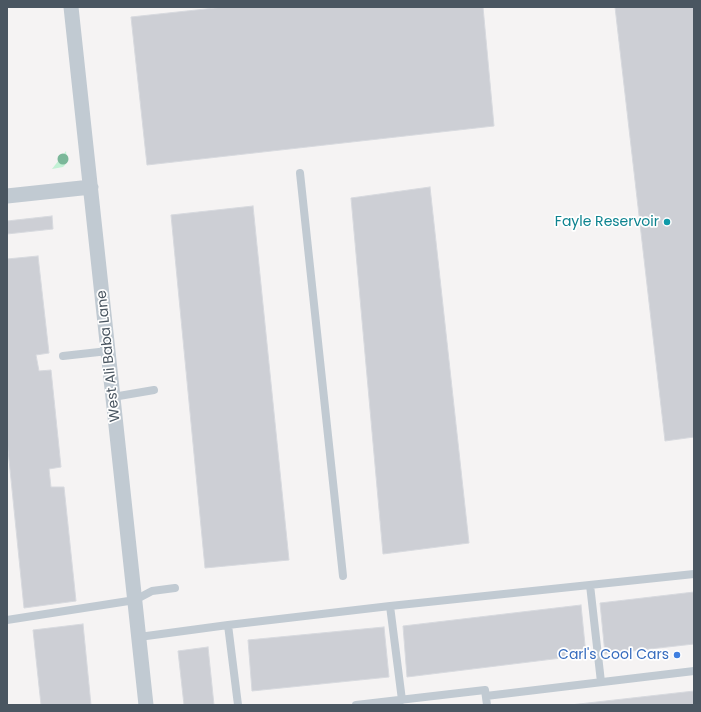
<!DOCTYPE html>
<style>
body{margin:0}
#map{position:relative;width:701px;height:712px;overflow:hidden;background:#f5f3f3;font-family:Poppins,sans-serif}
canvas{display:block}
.frame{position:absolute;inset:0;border:8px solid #4a5661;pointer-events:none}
</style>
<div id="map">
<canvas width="701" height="712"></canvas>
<div class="frame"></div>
</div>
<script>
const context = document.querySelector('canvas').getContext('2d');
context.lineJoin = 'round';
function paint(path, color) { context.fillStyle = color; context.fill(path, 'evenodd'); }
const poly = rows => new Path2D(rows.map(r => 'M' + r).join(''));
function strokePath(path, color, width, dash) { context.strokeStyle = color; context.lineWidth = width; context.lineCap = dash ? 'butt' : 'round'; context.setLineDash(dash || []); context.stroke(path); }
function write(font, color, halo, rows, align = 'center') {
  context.font = font + ' Poppins,sans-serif'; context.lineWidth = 3.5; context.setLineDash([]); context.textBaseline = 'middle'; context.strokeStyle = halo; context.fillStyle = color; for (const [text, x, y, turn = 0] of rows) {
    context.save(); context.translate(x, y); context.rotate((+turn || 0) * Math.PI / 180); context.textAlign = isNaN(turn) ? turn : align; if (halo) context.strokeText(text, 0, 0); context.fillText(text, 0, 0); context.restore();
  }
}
paint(poly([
 [66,151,67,161,65,165,63,167,52,169]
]), '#c3f1d5');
const building = poly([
 [224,7,483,7,494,126,147,165,131,17,224,7],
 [615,7,694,7,694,437,665,441,615,7],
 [430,187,469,543,383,554,351,198,430,187],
 [253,206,289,560,205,568,171,215,253,206],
 [52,216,53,229,7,234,7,221,52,216],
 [38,256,49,353,36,355,39,371,51,370,61,467,49,469,51,487,64,487,76,601,24,608,7,440,7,259,38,256],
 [694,592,694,644,605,654,600,603,694,592],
 [581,605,586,655,407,677,403,626,581,605],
 [83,624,91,705,41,705,33,630,83,624],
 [384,627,389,677,252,691,248,640,384,627],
 [208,647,214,705,184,705,178,651,208,647],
 [694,691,694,705,570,705,694,691]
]);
paint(building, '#cdcfd5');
strokePath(building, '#d7d9de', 1);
strokePath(poly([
 [300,173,343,576],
 [63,356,108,351],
 [113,397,154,390],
 [590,585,601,682],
 [390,606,694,574],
 [7,620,135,600,152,591,175,588],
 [139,637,228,625],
 [486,696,694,671],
 [238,705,228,625,390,606,402,700],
 [356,705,485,690,487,705]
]), '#c1cad2', 8);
strokePath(poly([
 [71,7,146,705],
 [7,196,91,187]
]), '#c1cad2', 15);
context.fillStyle = '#7bb799';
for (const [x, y] of [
 [63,159]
]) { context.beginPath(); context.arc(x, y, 5.5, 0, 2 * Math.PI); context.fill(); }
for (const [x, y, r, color] of [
 [667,222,4,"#0f9aa8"],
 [677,655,4,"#3f7fe0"]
]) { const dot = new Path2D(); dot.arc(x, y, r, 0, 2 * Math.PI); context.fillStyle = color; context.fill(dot); strokePath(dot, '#fff', 1.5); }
write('14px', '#0d838f', '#fff', [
 ["Fayle Reservoir",659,222]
], 'right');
write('14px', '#4a5661', '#fff', [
 ["West Ali Baba Lane",109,356,-96]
]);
write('14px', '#366cbe', '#fff', [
 ["Carl's Cool Cars",669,655]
], 'right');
</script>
